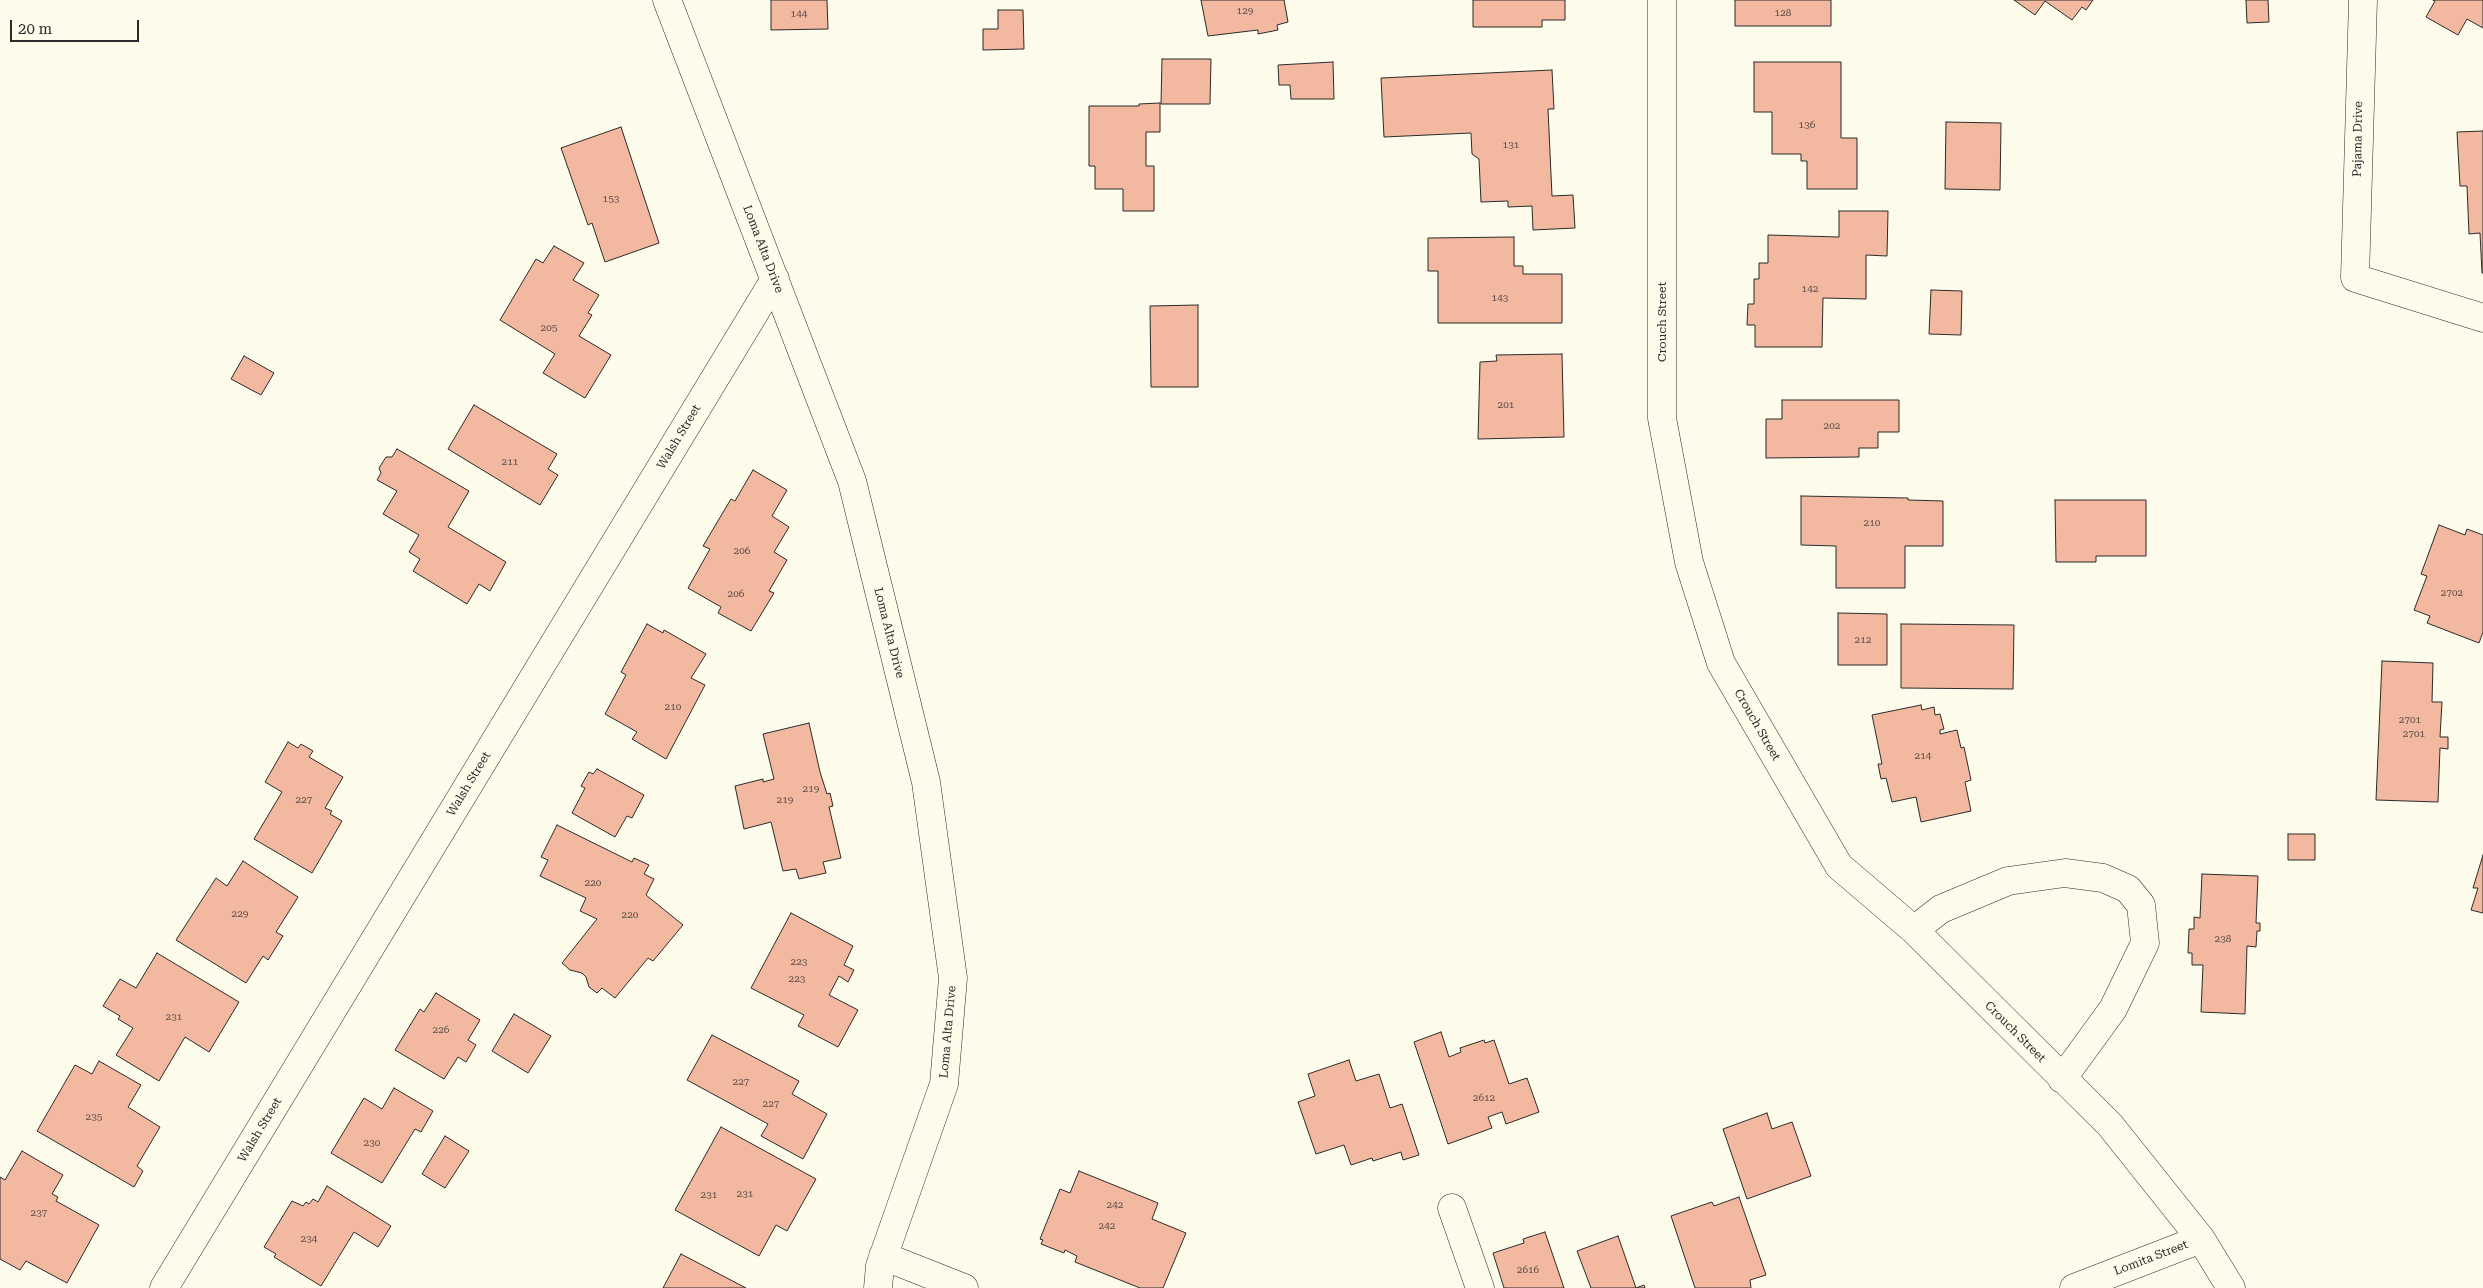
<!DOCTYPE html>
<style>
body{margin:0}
#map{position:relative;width:2483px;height:1288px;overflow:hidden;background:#fdfbea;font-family:"Roboto Serif",serif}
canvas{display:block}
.scale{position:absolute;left:10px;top:20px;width:129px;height:22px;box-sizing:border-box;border:2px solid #2b2b2b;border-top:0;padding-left:6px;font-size:15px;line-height:18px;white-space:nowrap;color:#2b2b2b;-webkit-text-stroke:4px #fdfbea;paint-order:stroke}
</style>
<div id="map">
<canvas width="2483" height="1288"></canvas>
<div class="scale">20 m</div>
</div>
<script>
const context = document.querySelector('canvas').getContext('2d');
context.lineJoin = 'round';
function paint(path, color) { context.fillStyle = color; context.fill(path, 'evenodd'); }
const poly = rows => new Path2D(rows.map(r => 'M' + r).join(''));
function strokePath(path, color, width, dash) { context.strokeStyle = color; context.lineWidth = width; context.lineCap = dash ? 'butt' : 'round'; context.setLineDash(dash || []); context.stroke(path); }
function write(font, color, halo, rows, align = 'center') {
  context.font = font + ' "Roboto Serif",serif'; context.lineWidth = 4; context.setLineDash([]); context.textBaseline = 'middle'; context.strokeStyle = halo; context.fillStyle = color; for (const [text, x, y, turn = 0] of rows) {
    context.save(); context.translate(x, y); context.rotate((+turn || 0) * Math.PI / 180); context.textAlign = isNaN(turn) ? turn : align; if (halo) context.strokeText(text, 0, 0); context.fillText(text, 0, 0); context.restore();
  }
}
const building = poly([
 [771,0,827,0,828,29,771,30,771,0],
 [1201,0,1284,0,1288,22,1277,25,1278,30,1258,34,1258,30,1208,36,1201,0],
 [1473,0,1565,0,1565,20,1542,20,1542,27,1473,27,1473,0],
 [1735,0,1831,0,1831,26,1735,26,1735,0],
 [2014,0,2093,0,2086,10,2082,7,2072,20,2045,1,2035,15,2014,0],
 [2246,0,2268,0,2269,22,2247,23,2246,0],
 [2433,0,2483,0,2483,28,2467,19,2458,35,2426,17,2435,1,2433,0],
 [998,10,1023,10,1024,49,983,50,983,29,998,29,998,10],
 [1162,59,1211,59,1210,104,1161,104,1162,59],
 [1333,62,1334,99,1291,99,1290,85,1279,85,1278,65,1333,62],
 [1754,62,1841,62,1841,138,1857,138,1857,189,1807,189,1807,161,1801,161,1801,154,1772,154,1772,112,1754,112,1754,62],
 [1552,70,1554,109,1548,109,1552,196,1573,195,1575,228,1533,230,1532,206,1508,207,1508,201,1481,202,1479,159,1472,154,1471,133,1384,137,1381,78,1552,70],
 [1160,103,1160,132,1146,132,1146,166,1154,166,1154,211,1123,211,1123,189,1095,189,1095,166,1089,166,1089,106,1139,106,1139,104,1160,103],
 [1946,122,2001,123,2000,190,1945,189,1946,122],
 [621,127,659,243,605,262,592,223,588,225,561,148,621,127],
 [2483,131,2483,273,2482,273,2480,233,2469,234,2467,186,2460,186,2457,132,2483,131],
 [1839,211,1888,211,1887,256,1866,255,1866,299,1823,298,1822,347,1755,347,1755,325,1747,325,1748,304,1754,304,1754,279,1759,279,1759,263,1768,263,1768,235,1839,237,1839,211],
 [1514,237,1514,266,1523,266,1523,274,1562,274,1562,323,1438,323,1438,271,1428,271,1428,238,1514,237],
 [554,246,584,263,573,280,599,295,588,313,592,315,579,336,611,355,585,398,543,373,555,354,500,320,536,259,543,263,554,246],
 [1931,290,1962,291,1961,335,1929,334,1931,290],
 [1198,305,1198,387,1151,387,1150,306,1198,305],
 [1562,354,1564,437,1478,439,1480,362,1497,361,1496,355,1562,354],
 [244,356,274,373,261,395,231,379,244,356],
 [1782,400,1899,400,1899,432,1878,432,1878,448,1859,448,1859,457,1766,458,1766,419,1782,419,1782,400],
 [474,405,557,454,548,469,558,475,540,505,448,449,474,405],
 [397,449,469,491,448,527,506,562,490,591,479,584,467,604,413,571,420,559,409,552,419,535,383,514,397,491,377,480,381,473,379,468,386,457,392,457,397,449],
 [753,470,787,490,772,516,789,527,774,552,787,560,769,591,774,593,751,631,718,613,721,607,688,588,710,549,703,546,731,499,735,501,753,470],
 [1801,496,1908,498,1908,500,1943,501,1943,546,1905,546,1905,588,1836,588,1836,546,1801,545,1801,496],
 [2055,500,2146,500,2146,556,2096,556,2096,562,2056,562,2055,500],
 [2439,525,2465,535,2467,529,2483,535,2483,632,2479,643,2427,623,2430,616,2414,610,2427,576,2421,574,2439,525],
 [1838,613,1887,614,1887,665,1838,665,1838,613],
 [647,624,663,633,664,630,706,654,691,678,705,685,666,759,632,739,637,732,605,714,626,675,621,672,647,624],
 [1901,624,2014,625,2013,689,1901,688,1901,624],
 [2382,661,2433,663,2432,702,2442,702,2440,737,2448,737,2448,749,2440,748,2438,802,2376,800,2382,661],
 [1921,705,1922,710,1934,707,1935,715,1940,714,1944,729,1940,730,1940,734,1957,730,1961,748,1964,747,1971,780,1965,782,1971,811,1921,822,1916,797,1892,802,1886,778,1881,779,1878,764,1882,764,1872,715,1921,705],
 [809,723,820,772,827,794,830,793,833,806,829,807,841,858,823,862,826,873,799,879,796,869,783,871,771,822,744,829,735,786,763,779,763,782,774,779,763,734,809,723],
 [288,742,298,748,301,744,313,751,309,757,343,777,325,808,332,811,330,814,342,821,312,873,254,839,282,792,265,782,288,742],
 [597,769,644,795,632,818,627,816,615,837,572,813,585,788,581,786,589,772,593,774,597,769],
 [557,825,632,862,634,858,649,865,644,874,654,879,646,895,683,925,653,961,648,958,615,998,602,988,597,993,589,987,586,977,582,973,570,970,562,963,597,919,580,911,586,898,540,876,548,860,541,857,557,825],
 [2288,834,2315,834,2315,860,2288,860,2288,834],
 [2483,855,2483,913,2471,910,2478,888,2473,888,2483,855],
 [243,861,298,897,276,932,283,936,268,960,263,956,246,983,176,940,216,878,227,886,243,861],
 [2202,874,2258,876,2256,923,2260,923,2260,931,2257,931,2256,947,2247,946,2245,1014,2201,1012,2203,965,2192,965,2192,953,2188,953,2189,929,2194,929,2194,917,2200,918,2202,874],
 [791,913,853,946,844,965,854,970,848,982,839,976,829,995,858,1010,838,1047,798,1026,804,1015,751,988,791,913],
 [157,953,239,1002,209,1052,185,1037,159,1081,116,1055,133,1028,118,1019,120,1016,103,1006,120,979,136,988,157,953],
 [436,993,480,1020,468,1040,476,1045,466,1062,458,1057,444,1079,395,1050,420,1009,424,1012,436,993],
 [514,1014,551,1036,528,1073,492,1051,514,1014],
 [1441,1032,1449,1057,1461,1052,1460,1048,1484,1040,1485,1043,1494,1040,1509,1084,1527,1078,1539,1112,1506,1124,1502,1112,1488,1117,1492,1128,1448,1144,1414,1042,1441,1032],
 [712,1035,799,1081,792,1094,827,1114,803,1159,761,1136,768,1124,687,1080,712,1035],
 [1349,1060,1356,1081,1379,1074,1390,1108,1402,1104,1419,1155,1403,1160,1401,1152,1373,1161,1372,1158,1351,1165,1344,1145,1316,1154,1298,1102,1315,1096,1308,1074,1349,1060],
 [99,1061,141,1085,128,1107,160,1127,137,1166,143,1171,134,1187,37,1131,75,1065,92,1074,99,1061],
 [394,1088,433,1111,421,1132,415,1129,382,1183,331,1153,364,1098,382,1109,394,1088],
 [1767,1113,1772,1129,1792,1122,1811,1176,1747,1199,1723,1129,1767,1113],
 [721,1127,816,1179,787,1231,776,1225,759,1256,675,1210,721,1127],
 [445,1136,469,1151,445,1188,422,1174,445,1136],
 [22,1151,63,1175,52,1194,58,1197,56,1201,99,1225,67,1283,26,1261,20,1270,0,1259,0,1177,5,1180,22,1151],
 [1079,1171,1158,1203,1152,1219,1186,1233,1163,1288,1140,1288,1075,1262,1077,1256,1065,1250,1064,1253,1041,1244,1043,1240,1040,1239,1060,1189,1070,1193,1079,1171],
 [327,1186,391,1226,378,1247,354,1232,321,1286,274,1257,276,1254,264,1247,292,1201,303,1206,306,1202,309,1204,313,1199,318,1202,327,1186],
 [1739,1197,1766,1275,1750,1280,1751,1288,1695,1288,1671,1216,1712,1202,1714,1206,1739,1197],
 [1545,1232,1564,1288,1504,1288,1493,1253,1524,1243,1523,1239,1545,1232],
 [1618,1236,1636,1288,1644,1285,1645,1288,1591,1288,1577,1251,1618,1236],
 [681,1254,746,1288,663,1288,681,1254]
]);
paint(building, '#f2b8a0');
strokePath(building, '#2b2b2b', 1);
const minor = poly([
 [667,0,852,481,926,782,953,978,944,1084,880,1266,878,1288],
 [1662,0,1662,418,1689,562,1721,663,1839,866,1914,930,2110,1125,2201,1239,2231,1288],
 [2363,0,2355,278,2483,318],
 [1914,930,1941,909,2008,881,2065,873,2103,878,2128,889,2141,905,2145,943,2113,1009,2062,1079],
 [1452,1208,1480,1288],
 [883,1256,964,1288],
 [164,1288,775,279],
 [2074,1288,2201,1239]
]);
strokePath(minor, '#2b2b2b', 29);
strokePath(minor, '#fdfbea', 28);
write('10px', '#5d4e48', null, [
 ["129",1245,11],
 ["128",1783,13],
 ["144",799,14],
 ["136",1807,125],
 ["131",1511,145],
 ["153",611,199],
 ["142",1810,289],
 ["143",1500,298],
 ["205",549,328],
 ["201",1506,405],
 ["202",1832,426],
 ["211",510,462],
 ["210",1872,523],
 ["206",742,551],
 ["2702",2452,593],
 ["206",736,594],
 ["212",1863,640],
 ["210",673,707],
 ["2701",2410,720],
 ["2701",2414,734],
 ["214",1923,756],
 ["219",811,789],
 ["227",304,800],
 ["219",785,800],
 ["220",593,883],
 ["229",240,914],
 ["220",630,915],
 ["238",2223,939],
 ["223",799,962],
 ["223",797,979],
 ["231",174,1017],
 ["226",441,1030],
 ["227",741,1082],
 ["2612",1484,1098],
 ["227",771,1104],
 ["235",94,1117],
 ["230",372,1143],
 ["231",745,1194],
 ["231",709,1195],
 ["242",1115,1205],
 ["237",39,1213],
 ["242",1107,1226],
 ["234",309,1239],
 ["2616",1528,1270]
]);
write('12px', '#2b2b2b', '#fdfbea', [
 ["Pajama Drive",2358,139,-89],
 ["Loma Alta Drive",763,249,69],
 ["Crouch Street",1662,322,-90],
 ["Walsh Street",679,437,-59],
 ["Loma Alta Drive",889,633,76],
 ["Crouch Street",1757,725,60],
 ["Walsh Street",469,784,-59],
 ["Loma Alta Drive",948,1032,-85],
 ["Crouch Street",2015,1032,45],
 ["Walsh Street",260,1130,-59],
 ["Lomita Street",2151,1258,-21]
]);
</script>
